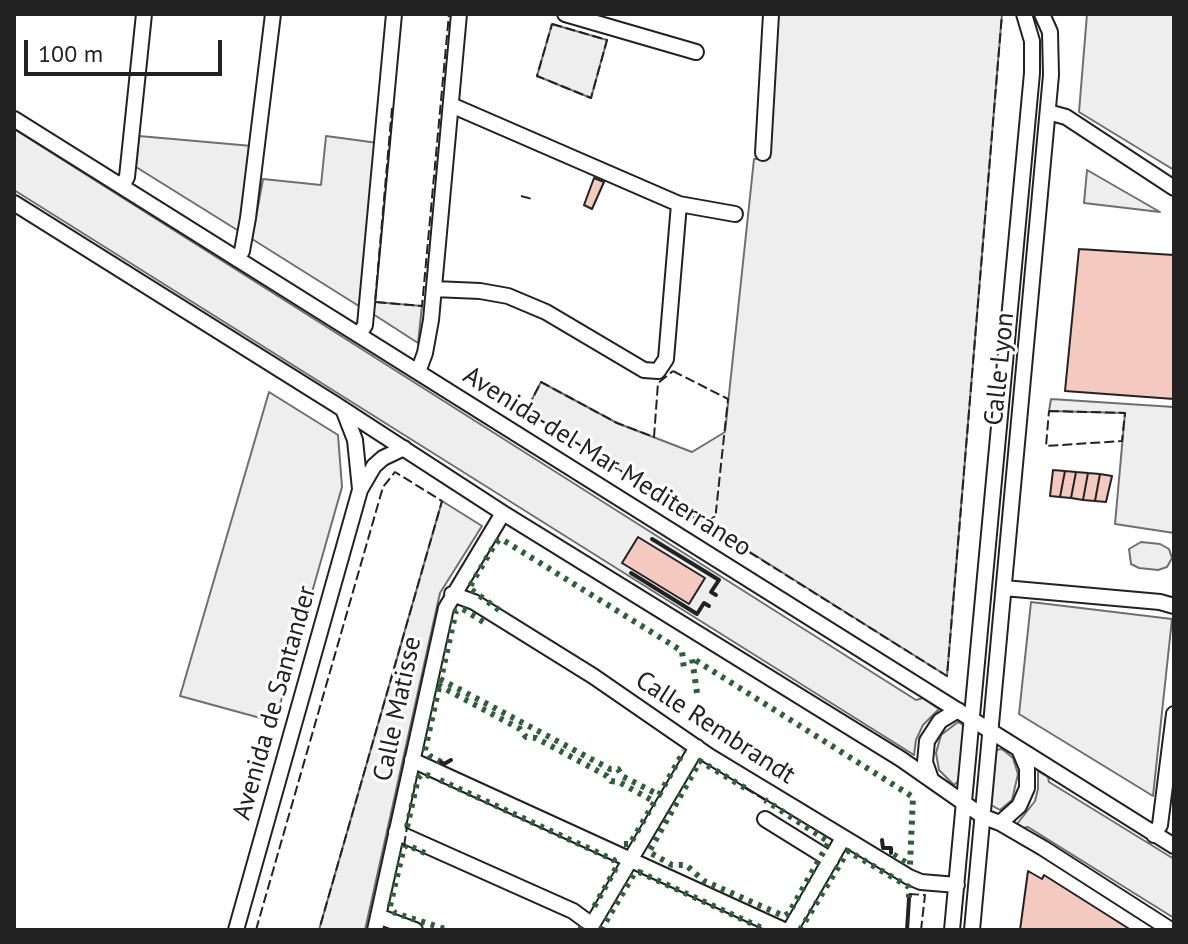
<!DOCTYPE html>
<meta charset="utf-8">
<style>
body{margin:0}
#map{position:relative;width:1188px;height:944px;overflow:hidden;background:#fff;font-family:"PT Sans",sans-serif}
canvas{display:block}
.frame{position:absolute;inset:0;border:16px solid #222;pointer-events:none}
.scale{position:absolute;left:24px;top:40px;width:198px;height:36px;box-sizing:border-box;border:4px solid #222;border-top:0;padding-left:10px;font-size:24px;line-height:28px;white-space:nowrap;color:#222;-webkit-text-stroke:6px #fff;paint-order:stroke}
</style>
<div id="map">
<canvas width="1188" height="944"></canvas>
<div class="frame"></div>
<div class="scale">100 m</div>
</div>
<script>
const context = document.querySelector('canvas').getContext('2d');
context.lineJoin = 'round';
function paint(path, color) { context.fillStyle = color; context.fill(path, 'evenodd'); }
const poly = rows => new Path2D(rows.map(r => 'M' + r).join(''));
function strokePath(path, color, width, dash) { context.strokeStyle = color; context.lineWidth = width; context.lineCap = dash ? 'butt' : 'round'; context.setLineDash(dash || []); context.stroke(path); }
function write(font, color, halo, rows, align = 'center') {
  context.font = font + ' "PT Sans",sans-serif'; context.lineWidth = 6; context.setLineDash([]); context.textBaseline = 'middle'; context.strokeStyle = halo; context.fillStyle = color; for (const [text, x, y, turn = 0] of rows) {
    context.save(); context.translate(x, y); context.rotate((+turn || 0) * Math.PI / 180); context.textAlign = isNaN(turn) ? turn : align; if (halo) context.strokeText(text, 0, 0); context.fillText(text, 0, 0); context.restore();
  }
}
const green = poly([
 [775,14,1002,14,947,676,526,411,541,382,617,423,692,452,725,432,754,159,770,158,775,14],
 [1087,14,1174,14,1174,170,1079,112,1087,14],
 [552,24,607,40,591,98,537,76,552,24],
 [14,129,916,700,923,698,930,703,939,709,923,725,916,740,914,755,14,190,14,129],
 [139,136,252,146,242,233,136,167,139,136],
 [326,136,378,143,362,308,252,239,263,179,321,185,326,136],
 [1087,170,1160,212,1084,203,1087,170],
 [375,302,422,306,418,343,373,314,375,302],
 [269,392,338,435,342,487,275,722,180,696,269,392],
 [1051,399,1174,407,1174,533,1115,524,1125,413,1049,411,1051,399],
 [442,501,482,526,440,593,365,930,319,930,442,501],
 [1141,542,1160,544,1169,549,1172,558,1167,567,1158,570,1139,568,1131,564,1129,549,1141,542],
 [1031,602,1172,619,1153,796,1019,714,1031,602],
 [958,722,965,726,960,780,954,785,939,770,936,753,941,735,958,722],
 [1002,749,1013,758,1018,774,1012,800,1000,810,991,805,996,750,1002,749],
 [1038,771,1048,777,1049,782,1174,859,1174,918,1028,827,1023,828,1017,824,1035,801,1038,789,1038,771]
]);
paint(green, '#eee');
strokePath(green, '#6f6f6f', 2);
const building = poly([
 [594,178,604,182,592,209,584,205,594,178],
 [1079,249,1174,255,1174,399,1065,391,1079,249],
 [1053,470,1065,471,1060,497,1050,496,1053,470],
 [1065,471,1076,472,1071,498,1060,497,1065,471],
 [1076,472,1088,473,1083,500,1071,498,1076,472],
 [1088,473,1100,474,1095,501,1083,500,1088,473],
 [1100,474,1112,476,1106,502,1095,501,1100,474],
 [638,537,705,578,689,604,622,563,638,537],
 [1028,871,1042,879,1044,875,1131,930,1020,930,1028,871]
]);
paint(building, '#f3c9c0');
strokePath(building, '#222', 2);
const minor = poly([
 [565,14,696,52],
 [451,105,679,204,735,214],
 [1048,112,1066,117,1174,188],
 [14,119,1174,846],
 [763,153,771,14],
 [122,186,127,177,144,14],
 [14,203,335,404,503,513,901,759,984,817,1000,823,1043,848,1171,930],
 [237,259,242,251,248,218,273,14],
 [434,289,480,291,508,296,546,312,644,370,658,371,666,359,679,204],
 [359,335,365,325,394,14],
 [418,372,425,353,431,320,459,14],
 [343,409,355,440,360,489],
 [1004,588,1160,602,1174,606],
 [452,594,474,602,593,676,709,756,909,877,921,882,957,885],
 [412,760,784,930],
 [931,779,925,762,927,741,940,721,958,710],
 [765,819,831,860],
 [1000,823,1019,806,1027,788,1027,768,1019,749],
 [396,832,573,911,592,925],
 [1154,835,1160,825,1174,714],
 [378,916,415,930],
 [236,930,360,490,374,466,383,458,404,448],
 [375,930,446,608,503,513],
 [589,930,697,747],
 [790,930,843,838],
 [952,930,1032,73,1032,41,1024,14],
 [972,930,1051,75,1050,32,1042,14]
]);
strokePath(minor, '#222', 18);
strokePath(minor, '#fff', 14);
strokePath(poly([
 [499,610,469,588,495,544,499,540,503,540,682,651,684,669],
 [440,679,610,769,618,769,622,776,659,795,684,751],
 [438,685,520,729,526,737,536,738,607,776,611,781,619,782,655,802],
 [697,693,692,658,913,797,910,865,891,853],
 [441,762,430,756,425,750,456,611,463,609,488,625],
 [440,780,614,860,616,868,594,907],
 [745,788,700,761,649,852,672,865,686,865,704,881,784,916,789,913,829,842,765,800],
 [407,827,418,778,422,774,430,776],
 [624,844,630,844,655,801],
 [425,853,407,845,404,847,390,906,395,913,448,930],
 [580,930,582,926],
 [601,930,634,874,639,872,766,930],
 [800,930,848,851,909,887,909,899]
]), '#2f5e38', 6, [4, 6]);
strokePath(poly([
 [552,24,607,40,591,98,537,76,552,24],
 [392,108,375,302,422,306,449,14],
 [521,196,532,199],
 [673,371,728,399,714,530,526,411,541,382,617,423,654,437,658,383,673,371],
 [1049,411,1125,413,1122,441,1046,446,1049,411],
 [714,530,947,676,1002,14],
 [745,788,765,800],
 [404,846,407,827],
 [909,894,925,895,921,930],
 [256,930,383,487,395,472,442,501,319,930]
]), '#222', 2, [10, 4]);
strokePath(poly([
 [652,539,719,580,711,592,716,595],
 [631,573,697,614,704,603,709,606],
 [441,762,444,764,451,760],
 [882,840,883,848,891,848,891,853],
 [907,930,909,899]
]), '#222', 4);
write('26px', '#222', '#fff', [
 ["Calle Lyon",1000,369,-84],
 ["Avenida del Mar Mediterráneo",607,462,32],
 ["Avenida de Santander",275,703,-74],
 ["Calle Matisse",398,709,-78],
 ["Calle Rembrandt",715,728,33]
]);
</script>
